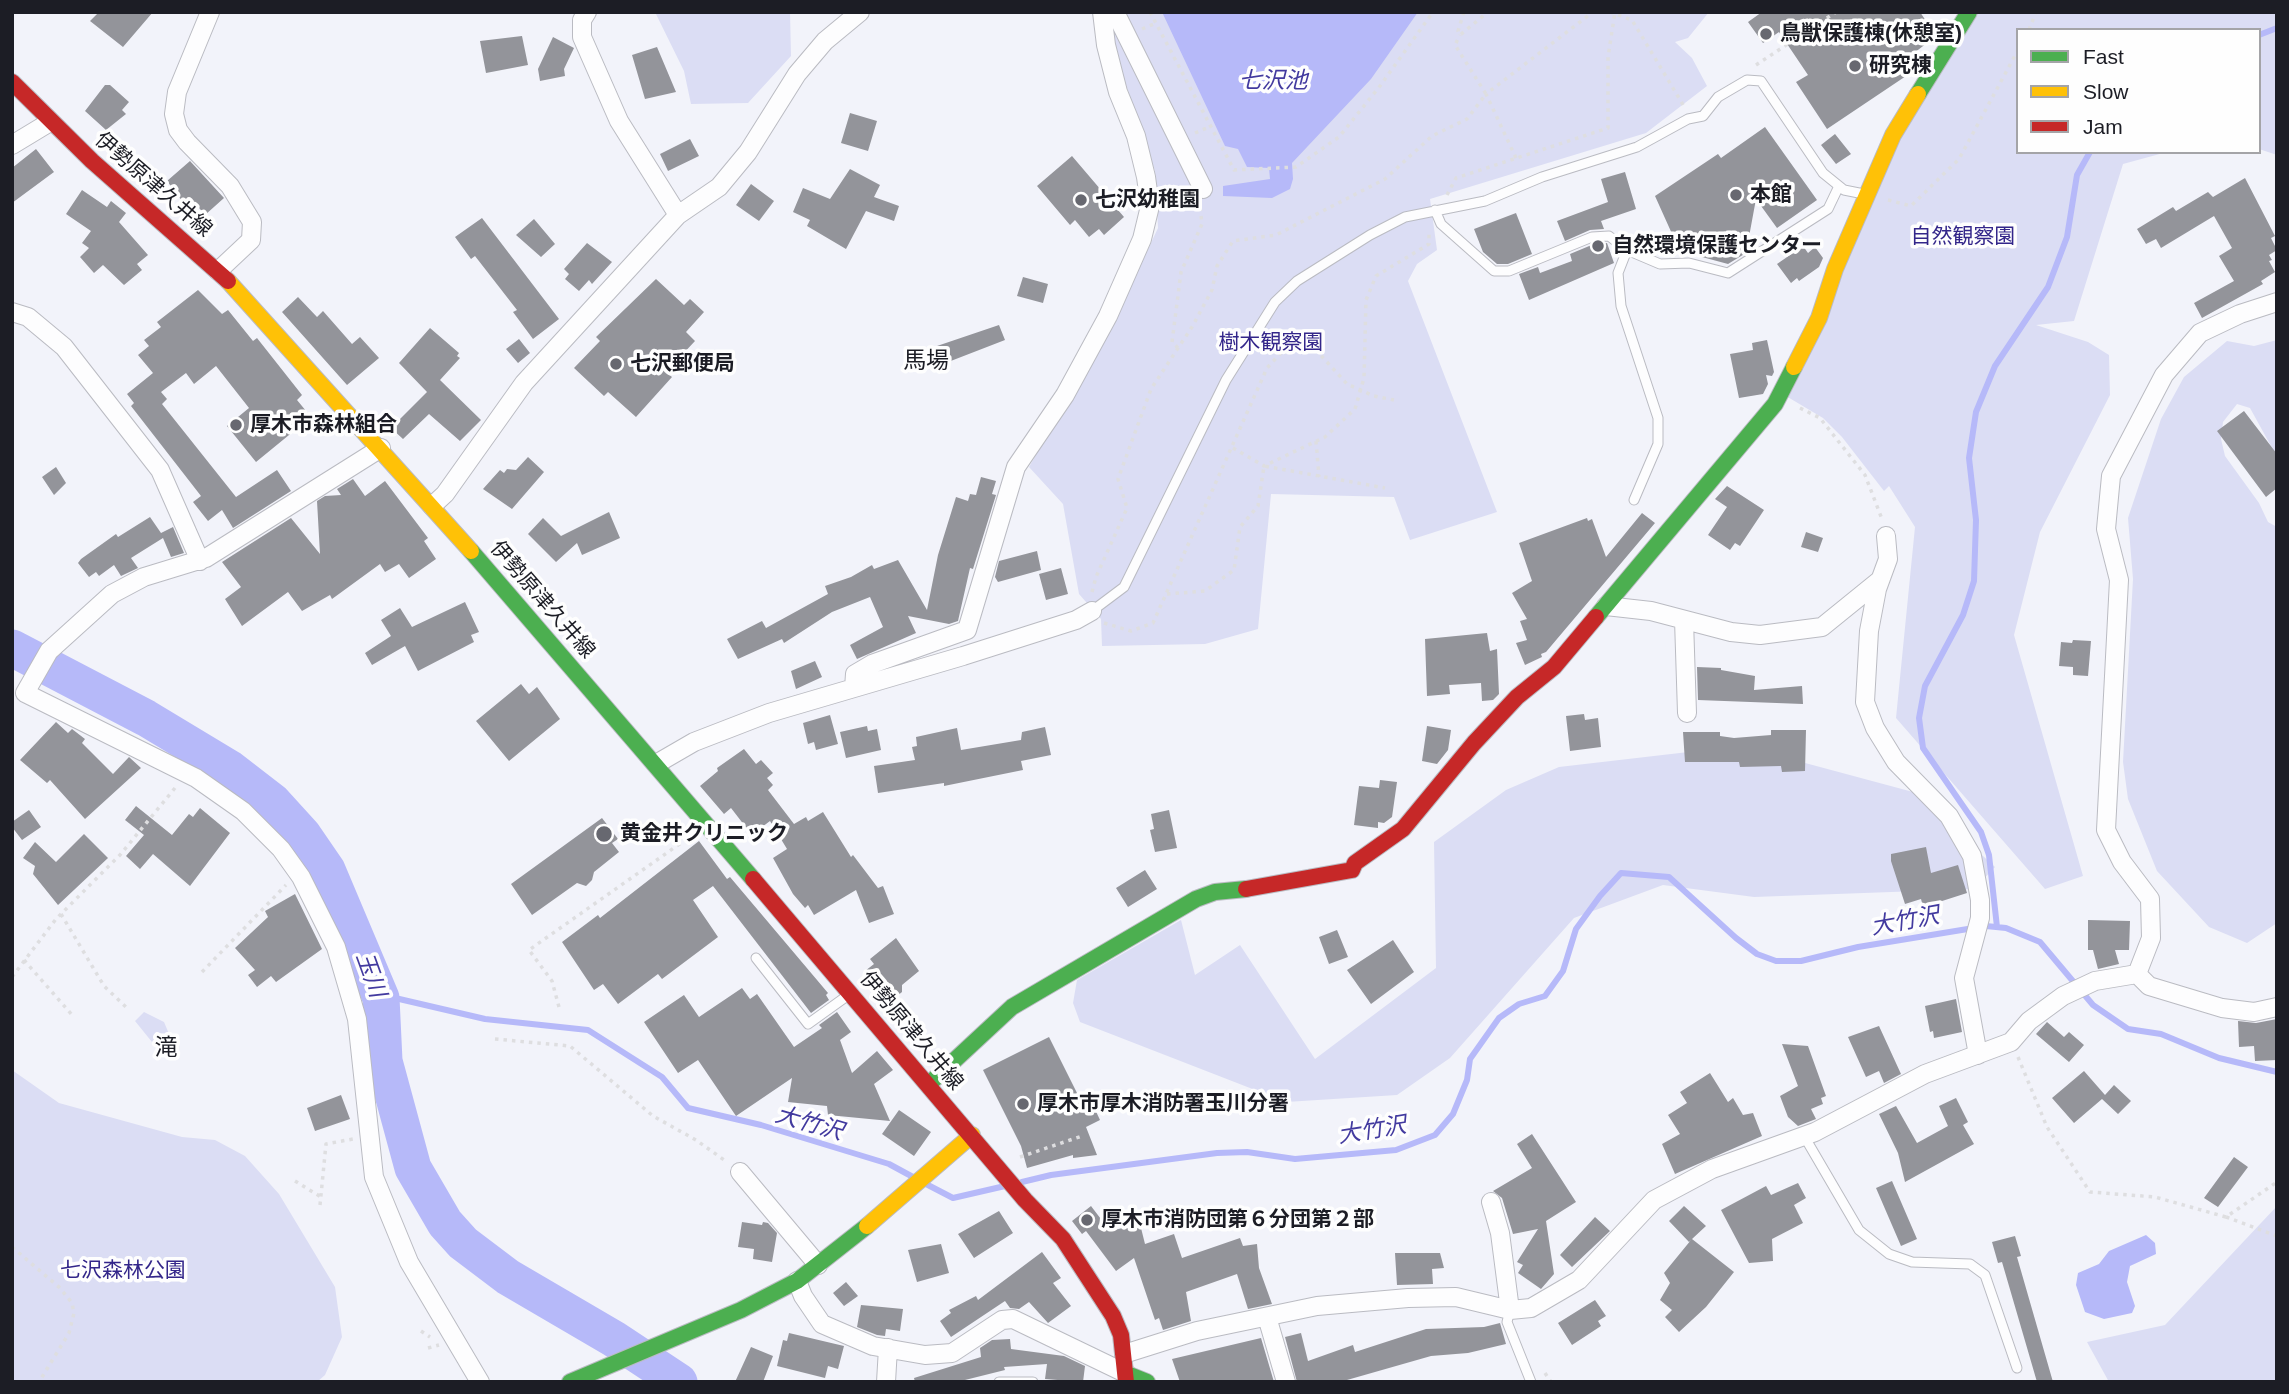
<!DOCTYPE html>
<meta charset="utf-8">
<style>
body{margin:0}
#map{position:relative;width:2289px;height:1394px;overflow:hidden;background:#f2f3fa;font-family:Helvetica,sans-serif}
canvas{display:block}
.frame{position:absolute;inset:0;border:14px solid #1c1d25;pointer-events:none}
.legend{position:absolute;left:2016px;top:28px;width:245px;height:126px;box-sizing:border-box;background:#fefefe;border:2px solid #a4a4a7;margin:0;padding:9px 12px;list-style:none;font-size:21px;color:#1c1d25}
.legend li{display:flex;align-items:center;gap:14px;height:35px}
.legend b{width:35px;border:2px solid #a4a4a7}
</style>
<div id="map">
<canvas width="2289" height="1394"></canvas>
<div class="frame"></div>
<ul class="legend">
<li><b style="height:9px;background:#4caf50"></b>Fast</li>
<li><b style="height:9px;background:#ffc107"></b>Slow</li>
<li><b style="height:9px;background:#c62828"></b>Jam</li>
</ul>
</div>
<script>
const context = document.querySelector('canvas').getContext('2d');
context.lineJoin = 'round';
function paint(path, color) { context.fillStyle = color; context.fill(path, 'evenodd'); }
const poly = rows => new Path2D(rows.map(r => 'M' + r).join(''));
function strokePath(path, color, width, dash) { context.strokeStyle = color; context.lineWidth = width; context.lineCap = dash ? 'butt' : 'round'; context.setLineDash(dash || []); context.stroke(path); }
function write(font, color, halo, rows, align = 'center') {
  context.font = font + ' Helvetica,"Noto Sans JP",sans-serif'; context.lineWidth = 7; context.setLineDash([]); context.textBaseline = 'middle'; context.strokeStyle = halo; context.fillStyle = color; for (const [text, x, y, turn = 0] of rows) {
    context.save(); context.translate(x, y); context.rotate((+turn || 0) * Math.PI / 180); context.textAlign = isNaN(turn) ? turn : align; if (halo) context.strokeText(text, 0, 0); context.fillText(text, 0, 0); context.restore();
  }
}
paint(poly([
 [655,12,790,12,791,56,748,103,691,104,684,71],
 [1110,12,1709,12,1688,38,1675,42,1692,58,1707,86,1646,133,1430,199,1437,250,1417,264,1408,281,1497,512,1410,540,1394,497,1271,494,1258,629,1205,644,1102,646,1101,619,1079,594,1063,504,1029,467,1117,315,1158,228,1155,171,1114,49],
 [1975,12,2277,12,2277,155,2259,149,2259,30,2018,30,2018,152,2167,152,2123,164,2074,321,2036,325,2088,342,2109,355,2110,395,2040,532,2014,635,2083,876,2045,889,1896,718,1915,527,1889,486,1884,491,1842,437,1823,418,1786,396,1897,134],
 [2277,340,2277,457,2250,408,2237,404,2223,422,2221,439,2225,456,2259,503,2268,522,2277,527,2277,923,2247,943,2209,927,2157,871,2128,799,2123,762,2133,579,2128,518,2161,419,2184,377,2227,341,2254,346],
 [1697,751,1794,760,1913,792,1995,867,1974,889,1754,897,1663,885,1574,918,1450,1058,1397,1095,1286,1102,1080,1022,1073,1003,1077,980,1181,920,1195,975,1240,945,1315,1059,1436,968,1434,842,1506,790,1559,767],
 [144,1012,164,1022,172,1041,166,1049,152,1042,135,1021],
 [12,1070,59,1103,182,1137,215,1140,245,1156,279,1194,335,1287,342,1337,325,1375,317,1382,12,1382],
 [2277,1206,2277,1382,2109,1382,2087,1342,2165,1325]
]), '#dbddf4');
paint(poly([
 [1162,12,1418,12,1371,79,1292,163,1293,179,1290,189,1272,198,1223,196,1223,186,1270,179,1269,168,1247,167,1238,149,1225,146],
 [2146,1235,2155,1243,2156,1254,2130,1266,2127,1282,2135,1306,2132,1313,2104,1319,2085,1312,2076,1285,2078,1273,2099,1264,2109,1251]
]), '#b6b9f9');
strokePath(poly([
 [2259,35,2277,28],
 [1997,927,1989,855,1981,832,1923,748,1919,718,1925,686,1963,615,1974,581,1976,520,1969,458,1976,412,1995,366,2048,287,2067,237,2077,175,2090,152],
 [381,998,395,998,485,1019,588,1030,662,1077,688,1108,761,1125,889,1164,913,1177],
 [1022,1182,1051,1175,1217,1153,1247,1152,1295,1159,1396,1150,1435,1135,1453,1114,1467,1080,1470,1059,1499,1018,1519,1004,1545,996,1563,971,1576,929,1600,896,1621,873,1669,877,1736,938,1757,954,1776,961,1801,961,1858,947,1986,926,2006,928,2040,942,2093,1005,2128,1029,2161,1034,2219,1058,2277,1072],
 [926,1184,953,1198,1005,1186]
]), '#b6b9f9', 6);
strokePath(poly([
 [12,648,146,718,229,768,273,802,303,835,327,870,381,998,384,1061,413,1168,445,1223,463,1243,508,1277,614,1339,679,1382]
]), '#b6b9f9', 37);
paint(poly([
 [99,12,153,12,123,47,90,21],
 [1762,12,1920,12,1936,36,1905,60,1912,72,1827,129,1796,82,1808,75,1779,32,1763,43,1748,22],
 [522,36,528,65,486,73,480,41],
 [553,37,574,48,564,69,565,76,540,81,538,69],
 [657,47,676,92,645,99,632,55],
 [105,85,110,85,129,102,122,110,126,114,106,130,85,111],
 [850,113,877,121,868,151,841,143],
 [1765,127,1817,200,1777,228,1756,199,1746,253,1728,264,1702,257,1697,252,1693,255,1673,236,1655,196,1718,154,1721,158],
 [1835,134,1851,154,1836,164,1821,145],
 [690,139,699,156,668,171,660,154],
 [36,149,54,172,12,203,12,168],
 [1072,156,1124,217,1104,235,1099,229,1089,237,1075,220,1070,225,1037,186],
 [190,161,224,198,205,215,195,203,188,209,167,181],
 [850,169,880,185,874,197,899,206,894,221,866,211,846,249,807,226,810,220,793,212,803,188,830,199],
 [1625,172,1636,209,1601,221,1604,229,1590,230,1565,241,1557,221,1608,202,1601,179],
 [2245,178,2275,236,2271,238,2277,250,2269,255,2272,260,2269,261,2275,272,2261,281,2263,284,2202,318,2194,303,2234,281,2219,256,2232,248,2214,216,2161,248,2156,239,2146,244,2137,229,2173,207,2176,211,2208,192,2213,197],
 [751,184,774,201,759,221,736,205],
 [82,190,107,207,111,201,126,213,119,222,148,255,137,264,142,270,124,285,103,265,94,273,80,257,89,248,82,243,91,231,66,214],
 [1516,213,1532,254,1508,264,1497,264,1483,252,1474,229],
 [482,218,559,319,533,339,513,312,517,310,475,256,471,259,455,237],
 [534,219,555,244,541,257,516,235],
 [587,243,612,262,592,284,589,280,579,291,565,279,569,274,564,269],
 [1607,243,1614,263,1529,300,1519,274,1538,267,1540,273,1572,261,1570,254,1594,244],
 [1803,246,1808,253,1815,247,1823,258,1819,267,1799,281,1797,278,1791,283,1777,264],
 [1023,277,1048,284,1043,303,1017,296],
 [656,279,684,305,690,299,704,312,686,332,695,341,666,372,672,377,636,417,608,392,604,396,574,368,600,341,596,337],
 [198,290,222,314,228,310,253,341,257,338,302,395,297,400,311,417,256,462,227,426,249,408,216,366,194,384,186,373,161,392,167,399,162,404,236,497,277,470,291,491,233,528,222,510,208,521,193,502,201,496,131,406,134,403,127,394,153,373,138,355,149,346,144,340,161,327,157,322],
 [298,297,317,317,323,311,352,344,360,337,379,358,347,385,282,312],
 [999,325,1005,340,943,364,937,346],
 [430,328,459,353,457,356,460,358,440,380,481,420,460,441,429,414,403,439,391,428,427,392,399,363],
 [519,339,530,353,518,363,506,349],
 [1767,340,1774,372,1772,376,1766,375,1768,384,1763,394,1739,398,1730,354,1753,350,1752,343],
 [2244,411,2277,454,2277,488,2266,497,2217,431],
 [528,457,544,472,512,509,483,489,500,470,504,473,507,469,516,470],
 [56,467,66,483,54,495,42,477],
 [981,477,996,481,992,494,996,495,973,569,970,568,958,621,949,624,908,616,916,633,857,659,850,645,883,627,870,597,832,612,784,643,782,639,738,659,727,639,762,621,766,628,828,594,825,586,851,577,872,565,874,569,898,560,927,610,938,555,956,497,968,501,970,494,976,495],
 [353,479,365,496,385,481,428,538,424,541,436,559,409,578,399,564,385,572,380,564,332,599,330,595,302,611,288,592,242,626,225,599,241,587,222,562,291,518,320,554,317,501,325,496,341,495,337,489],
 [1727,486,1764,510,1740,546,1735,543,1730,550,1708,535,1727,507,1715,499],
 [609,512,620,538,582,555,577,543,556,562,528,534,543,518,561,536],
 [1642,513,1655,523,1546,652,1541,654,1542,657,1525,665,1516,643,1527,640,1520,621,1527,619,1512,593,1532,581,1519,543,1587,518,1588,521,1592,519,1606,557],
 [150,517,161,533,173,527,184,553,171,557,163,538,131,558,138,568,121,576,114,565,99,576,96,572,89,577,78,563,81,559,116,534,118,537],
 [1806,532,1823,538,1818,552,1801,547],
 [1037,551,1041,570,998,582,995,577,999,561],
 [1061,568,1068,594,1046,600,1039,574],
 [465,602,479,632,471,635,474,642,418,671,405,646,372,665,365,653,391,636,381,620,400,608,412,627],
 [1487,633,1490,651,1497,649,1499,694,1493,700,1482,701,1481,683,1449,685,1450,694,1427,696,1425,639],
 [2073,640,2091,641,2088,676,2073,675,2073,667,2059,666,2061,642,2072,643],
 [815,661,822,677,796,689,791,671],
 [1697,667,1721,668,1721,670,1755,676,1754,690,1802,686,1803,704,1698,700],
 [521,684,529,694,537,687,560,719,509,761,476,721],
 [1584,714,1585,720,1598,718,1601,747,1570,751,1566,716],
 [830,715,838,744,816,750,814,742,808,744,803,723],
 [56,722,68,733,72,729,85,739,82,743,113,774,129,757,141,768,85,819,50,780,47,783,20,760],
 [867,726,868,731,877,729,881,750,846,758,840,732],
 [1427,726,1451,730,1448,750,1437,764,1422,761],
 [1045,727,1051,755,1021,761,1023,770,944,786,944,783,878,793,874,766,915,760,912,747,917,746,916,737,957,728,961,750,1021,740,1022,732],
 [1771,730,1806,730,1805,771,1782,772,1781,766,1740,767,1739,762,1685,762,1683,732,1720,732,1720,736,1734,738,1771,735],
 [744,749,756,764,761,760,773,773,767,778,773,785,768,790,794,824,806,817,808,821,823,812,851,857,853,855,878,888,883,886,894,914,869,923,856,890,814,915,808,905,805,908,793,894,773,858,787,849,770,821,758,830,755,826,748,830,731,808,724,814,700,786,718,771,717,768],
 [1380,780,1397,782,1392,817,1384,823,1378,822,1378,828,1354,825,1359,786,1379,788],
 [136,806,172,835,189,814,193,817,200,808,230,833,190,886,153,854,140,869,126,856,144,835,125,820],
 [29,810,41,827,22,840,12,827,12,822],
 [1169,810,1177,848,1155,852,1150,830,1154,829,1151,814],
 [602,818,618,839,612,843,619,852,594,872,592,880,586,886,577,883,532,915,511,884],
 [84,834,108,858,58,905,33,874,35,866,23,858,35,842,56,862],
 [699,841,727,879,730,877,828,993,826,995,829,1000,811,1013,713,886,693,900,718,937,662,979,658,974,618,1004,603,984,594,990,562,942,598,915,600,918],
 [1926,847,1931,873,1958,865,1967,893,1939,902,1941,910,1925,914,1921,899,1905,904,1891,861,1891,854],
 [1145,870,1157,889,1128,907,1116,888],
 [295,894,322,949,276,982,271,976,257,987,248,975,255,970,235,948,268,917,265,911],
 [2088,920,2130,921,2129,950,2115,950,2119,964,2098,969,2093,950,2088,950],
 [1337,930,1348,957,1329,964,1319,937],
 [896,938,919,971,902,985,902,992,892,1000,882,993,865,971,874,964,870,959],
 [1393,940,1414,972,1371,1004,1347,970],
 [742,988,750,999,757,994,794,1047,822,1028,819,1025,837,1012,851,1032,840,1040,852,1073,877,1051,893,1070,874,1084,890,1121,828,1115,827,1106,788,1102,792,1078,736,1116,698,1060,678,1073,644,1022,684,995,699,1017],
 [1956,999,1962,1032,1934,1038,1933,1031,1930,1032,1925,1006],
 [2277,1019,2277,1060,2255,1061,2254,1046,2239,1047,2238,1021,2256,1023],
 [2047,1022,2064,1037,2069,1032,2084,1045,2069,1062,2036,1034],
 [1879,1026,1901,1074,1884,1083,1879,1071,1866,1077,1848,1037],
 [1049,1037,1084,1107,1092,1103,1100,1120,1086,1127,1097,1155,1073,1158,1073,1155,1027,1168,1021,1146,983,1070],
 [1782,1044,1808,1046,1826,1096,1821,1098,1823,1104,1811,1109,1816,1119,1798,1126,1788,1117,1780,1096,1798,1086],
 [2084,1071,2105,1095,2114,1085,2131,1101,2118,1114,2102,1099,2074,1123,2052,1098],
 [1710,1073,1728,1102,1733,1098,1743,1115,1753,1113,1762,1136,1675,1174,1662,1144,1680,1134,1668,1115,1687,1103,1680,1092],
 [341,1095,350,1119,315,1131,307,1108],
 [1956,1098,1968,1122,1963,1125,1974,1144,1905,1182,1898,1153,1879,1114,1896,1106,1917,1143,1948,1126,1939,1106],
 [899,1110,931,1132,914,1156,882,1134],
 [1532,1134,1576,1202,1546,1221,1554,1274,1541,1289,1518,1273,1523,1265,1517,1262,1538,1229,1513,1234,1502,1198,1493,1191,1532,1168,1517,1144],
 [2234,1157,2248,1167,2218,1207,2204,1198],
 [1892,1181,1917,1239,1901,1246,1876,1188],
 [1798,1183,1806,1198,1794,1205,1803,1223,1772,1239,1773,1261,1749,1263,1721,1210,1766,1186,1771,1195],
 [1091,1206,1110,1231,1140,1224,1145,1244,1174,1234,1182,1258,1240,1238,1243,1246,1257,1244,1259,1268,1272,1304,1248,1309,1237,1274,1186,1292,1191,1321,1163,1330,1159,1318,1155,1320,1134,1258,1116,1271,1086,1231,1082,1234,1072,1221],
 [1684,1206,1706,1226,1692,1239,1734,1272,1706,1307,1679,1332,1665,1317,1672,1310,1660,1300,1670,1283,1664,1273,1691,1240,1689,1242,1669,1221],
 [999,1211,1013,1233,974,1258,958,1234],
 [1595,1217,1610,1231,1572,1267,1560,1255],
 [742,1222,762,1225,763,1222,768,1223,777,1233,772,1262,753,1259,754,1249,738,1247],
 [2015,1236,2021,1256,2017,1257,2053,1382,2037,1382,2002,1262,1998,1263,1992,1242],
 [941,1244,949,1273,917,1282,908,1250],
 [1042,1252,1061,1278,1053,1283,1071,1306,1048,1323,1029,1302,1019,1309,1010,1308,1005,1301,951,1337,940,1321,951,1313,949,1310,976,1296,978,1300],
 [1395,1253,1440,1253,1444,1268,1432,1269,1433,1284,1397,1285],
 [846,1282,858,1296,844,1306,833,1293],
 [1595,1300,1606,1316,1598,1321,1601,1326,1572,1345,1558,1323],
 [861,1305,903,1309,900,1331,886,1329,885,1336,877,1335,857,1327],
 [1500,1323,1506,1344,1468,1353,1431,1356,1340,1382,1297,1382,1285,1337,1301,1333,1308,1361,1353,1345,1355,1352,1426,1329,1484,1327],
 [789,1333,844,1346,838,1369,828,1366,825,1378,777,1366,783,1340,787,1341],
 [1261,1338,1274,1382,1180,1382,1172,1359],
 [1010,1339,1011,1349,1064,1356,1085,1366,1083,1382,1045,1379,1047,1364,1004,1367,1005,1370,957,1382,915,1382,914,1378,981,1357,980,1348,992,1340],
 [751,1347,773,1356,763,1382,735,1382]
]), '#93949a');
const lane = poly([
 [1435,210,1441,224,1494,271,1509,271,1592,237,1609,236,1627,250,1660,264,1689,263,1728,273,1828,209,1839,186],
 [1627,250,1618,273,1621,306,1658,418,1658,444,1634,500],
 [1092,611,1124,587,1226,380,1275,302,1297,281,1370,235,1405,217,1485,201,1542,177,1637,147,1688,119,1703,116,1718,97,1747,80,1761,81,1823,173,1844,190,1864,194],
 [756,958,808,1024,847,996],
 [1804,1136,1859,1230,1889,1254,1912,1262,1970,1264,1985,1275,2017,1368],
 [1510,1310,1507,1322,1531,1382],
 [999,1382,1033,1382]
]);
const street = poly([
 [210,12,177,92,174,114,178,130,187,142,230,186,252,222,251,240,218,271],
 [587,12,582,20,582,37,619,121,678,215],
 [1115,12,1203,189],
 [12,145,50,122],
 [12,312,28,317,64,347,160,470,200,561],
 [381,448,206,558,144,577,112,594,49,651,25,693,196,778,243,811,281,849,301,877,336,947,357,1019,374,1177,409,1262,480,1382],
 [432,506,445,494,524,383,678,215,719,187,748,152,797,74,825,41,860,12],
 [1886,536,1888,559,1877,589,1869,631,1865,702,1875,728,1896,762,1949,816,1972,856,1980,900,1980,918,1964,978,1978,1055],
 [1606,606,1651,611,1731,632,1760,635,1822,627,1880,580],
 [1684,620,1687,713],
 [854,688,855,674,872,664,967,630,1016,467,1065,395,1108,316,1142,239,1150,206,1146,177,1136,136,1118,92,1106,45,1102,12],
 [656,764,694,742,769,713,963,656,1076,620,1092,611],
 [2137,974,2151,938,2150,899,2122,862,2106,830,2119,580,2106,529,2111,476,2164,375,2200,333,2240,314,2277,302],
 [2137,974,2149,986,2222,1008,2254,1012,2277,1007],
 [740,1172,818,1265],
 [1491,1202,1500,1233,1510,1310],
 [797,1281,803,1296,822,1324,873,1346,925,1355,952,1353,1002,1320,1013,1319,1127,1374],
 [1267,1317,1286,1382],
 [1124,1354,1197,1331,1317,1306,1408,1298,1456,1297,1510,1310,1531,1308,1579,1280,1654,1200,1712,1169,1815,1132,1925,1074,2011,1042,2029,1021,2063,996,2095,981,2137,974],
 [886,1382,888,1348]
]);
const fast = poly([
 [1918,94,1969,12],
 [471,551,753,879],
 [1596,617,1775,404,1794,367],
 [929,1084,1012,1007,1196,899,1215,892,1246,889],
 [1127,1374,1147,1382],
 [570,1382,741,1310,797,1281,867,1226]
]);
const slow = poly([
 [228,281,471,551],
 [1794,367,1819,318,1835,269,1893,135,1918,94],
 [867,1226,972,1135]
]);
const jam = poly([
 [12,82,92,161,228,281],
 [753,879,1025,1200,1063,1239,1113,1316,1121,1335,1126,1382],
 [1246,889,1352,870,1355,863,1403,829,1474,743,1517,697,1554,667,1596,617]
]);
strokePath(lane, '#babbc2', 11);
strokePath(street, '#babbc2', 20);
strokePath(fast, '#babbc2', 18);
strokePath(slow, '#babbc2', 18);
strokePath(jam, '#babbc2', 18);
strokePath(poly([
 [1150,12,1234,170,1296,167,1339,137,1380,86,1433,12],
 [1464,12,1458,31,1460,35,1488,12],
 [1610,12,1632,20,1685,108],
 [1142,29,1156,23],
 [2029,30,2036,12],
 [1756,65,1836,12],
 [1195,133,1209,127],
 [1516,158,1486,94,1593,12],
 [1447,195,1456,178,1608,128,1608,57,1615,12],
 [1888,200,1911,206,1959,159,2018,50],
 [1178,348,1172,342,1181,272,1202,224,1200,208],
 [1800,408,1820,418,1865,475,1882,519],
 [1316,441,1319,477],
 [1233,448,1264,466,1325,437,1355,409,1364,378,1366,300,1376,276,1429,244,1429,232],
 [1092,592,1096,577,1127,508,1118,479,1151,389,1192,327,1212,290,1217,266,1233,241,1276,235,1385,179,1432,136,1467,119,1486,94,1455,45,1460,35],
 [1167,594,1205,591,1234,570,1240,527,1258,506,1264,466,1385,488],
 [1104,623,1131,631,1153,623,1267,368,1290,343,1316,350,1347,384,1374,396,1394,400],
 [61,914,104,986,128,1009],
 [24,960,73,1016],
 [202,972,286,885],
 [12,977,56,919,120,855,175,788],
 [559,1007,552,981,529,950,688,838],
 [495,1039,570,1046,653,1116,696,1140,727,1162],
 [2018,1057,2047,1127,2090,1192,2155,1197,2226,1217,2277,1182],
 [1020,1157,1082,1136],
 [295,1181,321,1197],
 [320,1205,326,1144,353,1139],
 [2226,1217,2277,1236],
 [12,1247,60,1288,72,1303,74,1313,69,1333,39,1382],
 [421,1331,430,1337],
 [428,1348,439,1345],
 [1545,1373,1551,1382]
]), '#dedee0', 3.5, [3.5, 5]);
strokePath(lane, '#fdfdfe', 9);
strokePath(street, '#fdfdfe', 18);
strokePath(fast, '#4caf50', 16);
strokePath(slow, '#ffc107', 16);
strokePath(jam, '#c62828', 16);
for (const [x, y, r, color] of [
 [1766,34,7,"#676870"],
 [1855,66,7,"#676870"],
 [1736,195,7,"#676870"],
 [1081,200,7,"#676870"],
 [1598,246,7,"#676870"],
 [616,364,7,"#676870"],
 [236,425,7,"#676870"],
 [604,834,9,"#676870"],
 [1023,1104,7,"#676870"],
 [1087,1220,7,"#676870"]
]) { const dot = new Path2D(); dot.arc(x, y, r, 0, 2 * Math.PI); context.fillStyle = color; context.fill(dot); strokePath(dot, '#fefefe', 2.5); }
write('bold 21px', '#1c1d25', '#fefefe', [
 ["鳥獣保護棟(休憩室)",1780,34],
 ["研究棟",1869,66],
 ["本館",1750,195],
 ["七沢幼稚園",1095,200],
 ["自然環境保護センター",1612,246],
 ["七沢郵便局",630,364],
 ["厚木市森林組合",250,425],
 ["黄金井クリニック",620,834],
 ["厚木市厚木消防署玉川分署",1037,1104],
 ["厚木市消防団第６分団第２部",1101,1220]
], 'left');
write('21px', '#1c1d25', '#fefefe', [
 ["伊勢原津久井線",153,185,41],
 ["伊勢原津久井線",542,600,49],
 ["伊勢原津久井線",911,1031,50]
]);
write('21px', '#33268a', '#fefefe', [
 ["自然観察園",1963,237],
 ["樹木観察園",1271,343],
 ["七沢森林公園",123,1271]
]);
write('italic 23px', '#423a9f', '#fefefe', [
 ["七沢池",1273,82],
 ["大竹沢",1905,922,-10],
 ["玉川",370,975,70],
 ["大竹沢",809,1124,16],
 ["大竹沢",1372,1131,-9]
]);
write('23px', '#1c1d25', '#fefefe', [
 ["馬場",926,362],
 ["滝",166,1049]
]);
</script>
